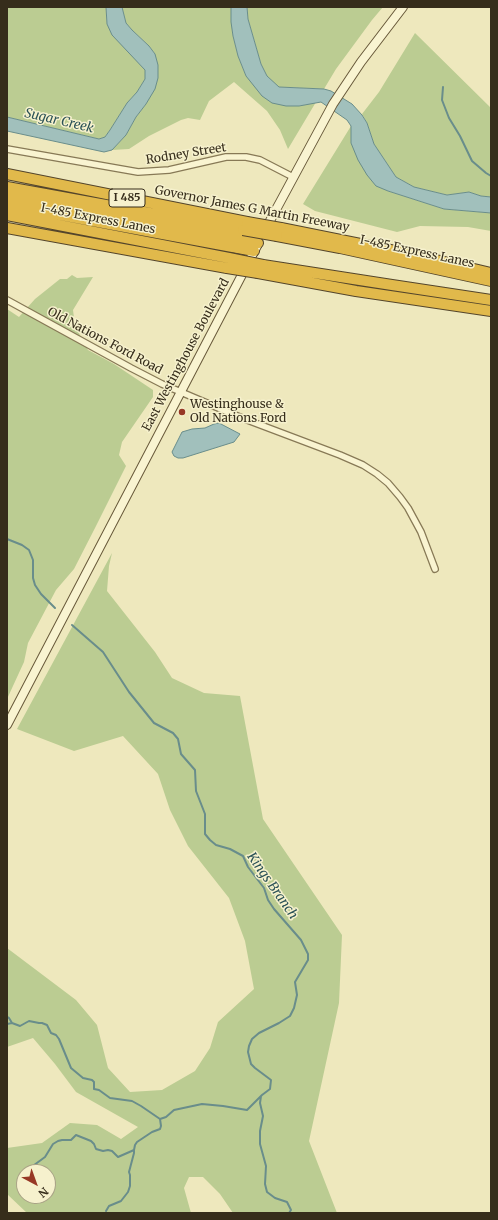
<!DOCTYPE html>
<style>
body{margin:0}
#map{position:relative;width:498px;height:1220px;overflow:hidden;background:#eee8bd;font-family:Merriweather,serif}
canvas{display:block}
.frame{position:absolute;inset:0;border:8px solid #362d1b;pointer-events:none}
.north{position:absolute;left:16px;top:1164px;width:40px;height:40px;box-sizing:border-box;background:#f6f1cd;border:1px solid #a9a386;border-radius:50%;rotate:139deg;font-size:11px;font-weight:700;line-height:16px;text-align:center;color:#362d1b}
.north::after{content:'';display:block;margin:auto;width:14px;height:18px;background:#973825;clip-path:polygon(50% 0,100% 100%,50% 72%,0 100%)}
</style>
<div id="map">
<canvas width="498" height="1220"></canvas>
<div class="frame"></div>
<div class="north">N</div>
</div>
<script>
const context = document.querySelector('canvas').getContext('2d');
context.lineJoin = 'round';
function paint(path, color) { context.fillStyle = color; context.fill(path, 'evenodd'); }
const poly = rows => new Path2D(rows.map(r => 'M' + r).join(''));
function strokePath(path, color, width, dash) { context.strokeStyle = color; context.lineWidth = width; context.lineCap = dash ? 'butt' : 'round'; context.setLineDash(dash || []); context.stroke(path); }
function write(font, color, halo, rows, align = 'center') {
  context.font = font + ' Merriweather,serif'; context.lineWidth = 3; context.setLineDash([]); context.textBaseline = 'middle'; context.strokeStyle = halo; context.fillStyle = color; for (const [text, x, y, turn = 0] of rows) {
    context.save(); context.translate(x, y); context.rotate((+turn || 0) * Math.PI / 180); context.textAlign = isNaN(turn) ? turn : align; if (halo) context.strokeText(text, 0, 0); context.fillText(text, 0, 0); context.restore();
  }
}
paint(poly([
 [7,7,106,7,107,24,145,70,145,79,137,92,127,103,110,130,105,137,99,139,7,117],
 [122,7,231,7,233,36,238,56,246,76,299,106,316,102,288,149,280,130,267,111,234,82,209,101,200,120,188,118,181,120,149,136,129,149,112,150,126,135,136,117,146,104,155,54,149,46,132,30,126,23],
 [247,7,383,7,372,20,336,69,324,89,279,87,274,83,267,76,261,64,248,19],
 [415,33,491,108,491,197,481,196,469,192,447,195,414,187,396,177,374,144,367,123,362,114,379,92],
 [351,126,351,143,388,191,444,209,491,213,491,231,468,227,420,226,397,232,315,211,303,204],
 [72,275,77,278,93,277,73,310,75,326,88,350,114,364,153,390,153,397,122,442,119,455,126,466,95,528,74,569,56,590,28,643,24,662,7,699,7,309,19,317,35,299,60,279,67,279],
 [112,553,109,566,107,591,155,652,172,678,204,693,240,696,263,819,342,935,339,1003,309,1141,337,1213,233,1213,220,1194,203,1177,189,1177,184,1188,191,1213,27,1213,7,1194,7,1148,42,1143,70,1123,97,1125,121,1139,138,1127,76,1092,55,1064,33,1038,7,1047,7,948,76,1000,97,1025,108,1068,130,1092,162,1090,195,1071,210,1048,218,1022,254,989,245,941,229,898,188,846,170,810,158,774,123,736,74,751,17,729],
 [24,1172,48,1172,48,1196,24,1196]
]), '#bbcc92');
const water = poly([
 [106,7,122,7,126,23,132,30,149,46,155,54,158,65,158,78,155,89,146,104,136,117,126,135,112,150,104,152,7,131,7,117,99,139,105,137,110,130,127,103,137,92,145,79,145,70,112,35,107,24,106,7],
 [231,7,247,7,248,19,261,64,267,76,279,87,324,89,331,91,352,104,362,115,367,123,374,144,396,177,414,187,447,195,469,192,481,196,491,197,491,213,444,209,388,191,376,186,367,175,358,160,351,143,351,126,347,120,321,102,299,106,286,106,272,103,262,96,246,76,238,56,233,36,231,22,231,7],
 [219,423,240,434,234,442,183,458,178,458,174,456,172,452,182,432,192,429,205,428,214,424,219,423]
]);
paint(water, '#a1c0bc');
strokePath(water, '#698d8b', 1);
strokePath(poly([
 [443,87,442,100,449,118,460,136,472,161,486,173,491,176],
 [7,539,22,545,29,550,33,560,33,578,35,585,41,594,55,608],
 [72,625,103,652,129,692,154,723,173,733,178,739,181,754,195,770,196,791,205,814,205,834,210,840,216,845,230,849,243,856,248,867,264,888,268,900,274,909,301,940,308,954,308,960,295,982,297,995,294,1008,290,1016,279,1023,259,1033,252,1039,249,1046,248,1052,251,1064,255,1068,271,1080,270,1089,262,1095,247,1110,223,1106,202,1104,174,1110,166,1117,160,1119],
 [7,1017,9,1018,12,1023],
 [7,1024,12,1023,20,1026,29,1021,39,1023,42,1023,47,1025,51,1033,56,1035,59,1039,71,1068,83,1078,92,1080,94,1082,94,1089,99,1090,110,1098,132,1101,141,1106,160,1119,161,1126,160,1129,152,1132,137,1142,135,1145,134,1150,134,1153,129,1172,130,1175,130,1186,128,1192,121,1201,109,1206,106,1211],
 [261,1096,260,1103,263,1116,260,1131,260,1144,266,1166,265,1184,267,1192,275,1198,287,1202,291,1210,289,1213],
 [26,1171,45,1157,53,1144,58,1141,62,1140,71,1140,76,1135,91,1141,94,1144,96,1149,103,1151,108,1150,112,1151,118,1157,134,1150]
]), '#698d8b', 2);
const minor = poly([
 [7,149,138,172,169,170,226,157,246,157,260,160,293,177],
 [7,300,131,368,162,384,242,418,340,455,363,465,377,474,388,483,400,497,408,508,421,532,435,569]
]);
const secondary = poly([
 [265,230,333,104,361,62,403,7],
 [7,725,257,246]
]);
const motorway = poly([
 [7,174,247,222],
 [7,187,243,230],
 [7,196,258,243],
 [7,205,254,251],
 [7,215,229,258],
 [7,228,227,268],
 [281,228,415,255,491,273],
 [277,236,340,248,491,281],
 [263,265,392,285,491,300],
 [258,273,356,291,491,311]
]);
strokePath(minor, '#877956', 8);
strokePath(secondary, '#68593a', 10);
strokePath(motorway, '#54452b', 12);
strokePath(minor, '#f9f4d1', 5.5);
strokePath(secondary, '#f9f4d1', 8);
strokePath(motorway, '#e1b94b', 10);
const motorwayBridge = poly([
 [247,222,281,228],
 [243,230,277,236],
 [229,258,263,265],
 [227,268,258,273]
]);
strokePath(motorwayBridge, '#54452b', 12, []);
strokePath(motorwayBridge, '#e1b94b', 10);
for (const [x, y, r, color] of [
 [182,412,4,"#973825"]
]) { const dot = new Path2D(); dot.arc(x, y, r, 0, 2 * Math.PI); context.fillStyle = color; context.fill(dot); strokePath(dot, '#f6f1cd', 1.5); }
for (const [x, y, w] of [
 [127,198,36]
]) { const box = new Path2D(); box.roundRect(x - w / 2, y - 9, w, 18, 3); context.fillStyle = '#f6f1cd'; context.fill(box); strokePath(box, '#362d1b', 1); }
write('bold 11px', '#362d1b', null, [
 ["I 485",127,198]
]);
write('12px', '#362d1b', '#f6f1cd', [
 ["Rodney Street",186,154,-9],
 ["Governor James G Martin Freeway",252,209,11],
 ["I-485 Express Lanes",98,219,11],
 ["I-485 Express Lanes",417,252,12],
 ["Old Nations Ford Road",105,341,28],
 ["East Westinghouse Boulevard",186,355,-62]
]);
write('12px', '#362d1b', '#f6f1cd', [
 ["Westinghouse &",190,405],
 ["Old Nations Ford",190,419]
], 'left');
write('italic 13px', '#2a5156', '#f6f1cd', [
 ["Sugar Creek",59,121,13],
 ["Kings Branch",272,886,55]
]);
</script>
